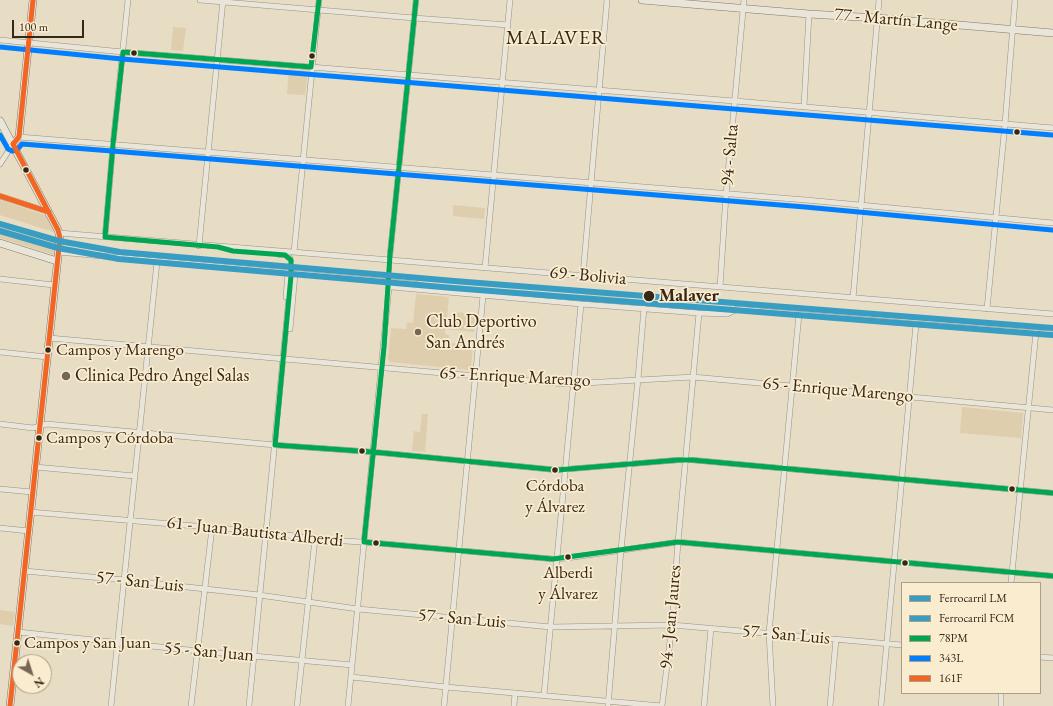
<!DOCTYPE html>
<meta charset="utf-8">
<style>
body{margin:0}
#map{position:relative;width:1053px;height:706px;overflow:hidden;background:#e7dcc4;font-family:"EB Garamond",serif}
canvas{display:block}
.legend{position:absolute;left:901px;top:582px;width:140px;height:112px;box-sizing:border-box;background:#f9eccf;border:1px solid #ab9d86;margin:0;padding:5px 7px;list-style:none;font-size:12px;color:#372719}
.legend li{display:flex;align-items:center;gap:8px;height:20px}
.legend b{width:20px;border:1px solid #ab9d86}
.north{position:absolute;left:12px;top:654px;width:40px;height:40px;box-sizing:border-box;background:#f9eccf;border:1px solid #ab9d86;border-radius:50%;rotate:141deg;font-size:11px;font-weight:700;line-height:16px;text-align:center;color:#372719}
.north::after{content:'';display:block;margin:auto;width:14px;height:18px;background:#756655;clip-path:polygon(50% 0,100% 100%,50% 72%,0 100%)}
.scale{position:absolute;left:12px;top:20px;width:72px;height:18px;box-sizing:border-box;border:2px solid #372719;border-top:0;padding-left:5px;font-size:12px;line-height:14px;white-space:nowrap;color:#372719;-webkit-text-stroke:3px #f9eccf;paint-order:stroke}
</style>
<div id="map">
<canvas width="1053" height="706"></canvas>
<ul class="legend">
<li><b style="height:5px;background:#379dc3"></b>Ferrocarril LM</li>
<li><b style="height:5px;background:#379dc3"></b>Ferrocarril FCM</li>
<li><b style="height:5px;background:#00a651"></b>78PM</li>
<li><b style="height:5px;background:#007fff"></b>343L</li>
<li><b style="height:5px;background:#f26522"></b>161F</li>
</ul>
<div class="north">N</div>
<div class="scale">100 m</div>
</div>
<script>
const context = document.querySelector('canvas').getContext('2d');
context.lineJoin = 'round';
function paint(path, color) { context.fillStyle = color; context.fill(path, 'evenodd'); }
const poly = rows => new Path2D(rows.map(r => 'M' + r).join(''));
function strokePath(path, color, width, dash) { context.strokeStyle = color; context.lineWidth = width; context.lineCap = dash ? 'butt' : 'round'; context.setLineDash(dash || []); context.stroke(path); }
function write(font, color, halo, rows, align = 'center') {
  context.font = font + ' "EB Garamond",serif'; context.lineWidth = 3.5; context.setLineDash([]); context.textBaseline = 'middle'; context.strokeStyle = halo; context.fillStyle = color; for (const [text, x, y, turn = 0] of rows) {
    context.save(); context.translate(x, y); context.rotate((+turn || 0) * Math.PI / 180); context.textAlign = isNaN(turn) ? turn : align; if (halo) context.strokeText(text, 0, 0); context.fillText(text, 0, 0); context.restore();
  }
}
paint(poly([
 [173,27,186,28,183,51,171,50],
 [289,69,308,71,305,95,287,94],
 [0,200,48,216,57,233,0,215],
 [453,205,485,208,484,219,453,216],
 [0,226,56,243,54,255,0,238],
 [416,294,449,297,447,319,453,320,454,312,476,314,474,332,445,329,445,333,449,336,448,343,473,345,471,368,469,370,390,362,388,359,391,328,406,329,407,322,413,323],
 [585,294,628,298,628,304,584,301],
 [962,407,1023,413,1021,438,960,433],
 [422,414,428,414,425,452,412,451,414,431,420,432],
 [0,610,15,612,13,626,0,624]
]), '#decead');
strokePath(poly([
 [290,258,292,263,291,276],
 [389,286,390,256]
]), '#c4b8a2', 5, [5, 2.5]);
const street = poly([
 [200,0,414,18,508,25],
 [0,40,123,52,747,102,1053,128],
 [804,106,809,14],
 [19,137,806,200,1053,223],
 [0,164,13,144],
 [0,196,49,212],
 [59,233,1053,314],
 [105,237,113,144,128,0],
 [199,246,223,0],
 [58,252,415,284,429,288],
 [294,252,319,0],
 [280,255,285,255,290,258],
 [390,255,416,0],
 [485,268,510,0],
 [583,275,607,0],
 [0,279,54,285],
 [392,287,581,304,699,313,727,314,737,309,916,324,1053,334],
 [720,287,726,195,744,0],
 [286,297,288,273],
 [853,298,879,0],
 [987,309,1005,124,1015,0],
 [290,329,295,274],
 [49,338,566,384,693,377,1053,410],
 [0,352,47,357],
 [0,424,33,428,47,424,275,445,373,452,557,470,678,460,692,460,1053,493],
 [35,467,135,476],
 [0,489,32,492],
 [30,512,266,532,315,539,376,543,553,559,567,558,678,542,1053,576],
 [0,528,29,531],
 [24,571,125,580,259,595,358,609,551,627,672,625,902,645],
 [1011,583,1036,332],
 [18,632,198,651,352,665],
 [1040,657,1053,658],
 [351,677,446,687,662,706],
 [544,695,581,304],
 [111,706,157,262],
 [191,706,212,528],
 [249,706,291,276],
 [297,706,315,539],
 [348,706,389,287],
 [444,706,483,296],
 [514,706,515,693],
 [608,706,621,550,638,379,644,308],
 [662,706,672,625,678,542,699,313],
 [704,706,711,628],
 [773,706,769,633,799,314],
 [830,706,836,639],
 [881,706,916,324],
 [1001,706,1001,693]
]);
const secondary = poly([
 [642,0,809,14,877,18,1053,33],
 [0,121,58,230,60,238,10,706],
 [13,144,19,137,33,0],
 [0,243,57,261]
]);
strokePath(street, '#999183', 6);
strokePath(secondary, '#81796b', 8);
strokePath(street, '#eae5d9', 5);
strokePath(secondary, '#eae5d9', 7);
strokePath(poly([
 [319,0,311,67,123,52,113,144,105,237,218,247,233,251,285,255,291,260,291,276,275,445,373,452,557,470,678,460,692,460,1053,493],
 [416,0,390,255,384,347,364,542,553,559,678,542,1053,576]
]), '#00a651', 5);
strokePath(poly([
 [0,47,122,59,1052,135],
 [0,135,8,149,12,151,17,150,22,144,112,151,805,207,1052,230]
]), '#007fff', 5);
strokePath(poly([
 [0,196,49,212],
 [10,706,60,238,58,230,13,144,19,137,33,0]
]), '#f26522', 5);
strokePath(poly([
 [0,224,59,241,120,252,454,281,1053,328]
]), '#379dc3', 6);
strokePath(poly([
 [0,231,58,248,119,259,453,288,1052,335]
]), '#379dc3', 6);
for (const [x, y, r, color] of [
 [134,53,3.5,"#372719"],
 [312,56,3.5,"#372719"],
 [1017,132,3.5,"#372719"],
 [26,170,3.5,"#372719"],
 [649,296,6,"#372719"],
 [418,332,4,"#756655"],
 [48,350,3.5,"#372719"],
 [66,376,5,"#756655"],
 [39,438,3.5,"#372719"],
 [362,451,3.5,"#372719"],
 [555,470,3.5,"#372719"],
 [1012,489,3.5,"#372719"],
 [376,543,3.5,"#372719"],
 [568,557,3.5,"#372719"],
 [905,563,3.5,"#372719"],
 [17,643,3.5,"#372719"]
]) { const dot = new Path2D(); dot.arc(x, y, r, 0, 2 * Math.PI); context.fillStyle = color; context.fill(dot); strokePath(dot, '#f9eccf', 1.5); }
write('17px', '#372719', '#f9eccf', [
 ["Campos y Marengo",56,350],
 ["Campos y Córdoba",46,438],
 ["Córdoba",555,486,"center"],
 ["y Álvarez",555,507,"center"],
 ["Alberdi",568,573,"center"],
 ["y Álvarez",568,594,"center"],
 ["Campos y San Juan",24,643]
], 'left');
write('18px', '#372719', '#f9eccf', [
 ["77 - Martín Lange",896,20,5],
 ["94 - Salta",730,155,-85],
 ["69 - Bolivia",588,276,5],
 ["65 - Enrique Marengo",515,377,3],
 ["65 - Enrique Marengo",838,390,5],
 ["61 - Juan Bautista Alberdi",255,532,6],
 ["57 - San Luis",140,582,6],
 ["94 - Jean Jaures",671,617,-85],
 ["57 - San Luis",462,619,5],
 ["57 - San Luis",786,635,5],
 ["55 - San Juan",209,652,5]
]);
write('bold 18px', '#372719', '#f9eccf', [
 ["Malaver",659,296]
], 'left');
write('18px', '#372719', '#f9eccf', [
 ["Club Deportivo",426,322],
 ["San Andrés",426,343],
 ["Clinica Pedro Angel Salas",75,376]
], 'left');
context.letterSpacing = '1px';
write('20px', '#372719', '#f9eccf', [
 ["MALAVER",556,39]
]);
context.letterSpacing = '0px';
</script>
